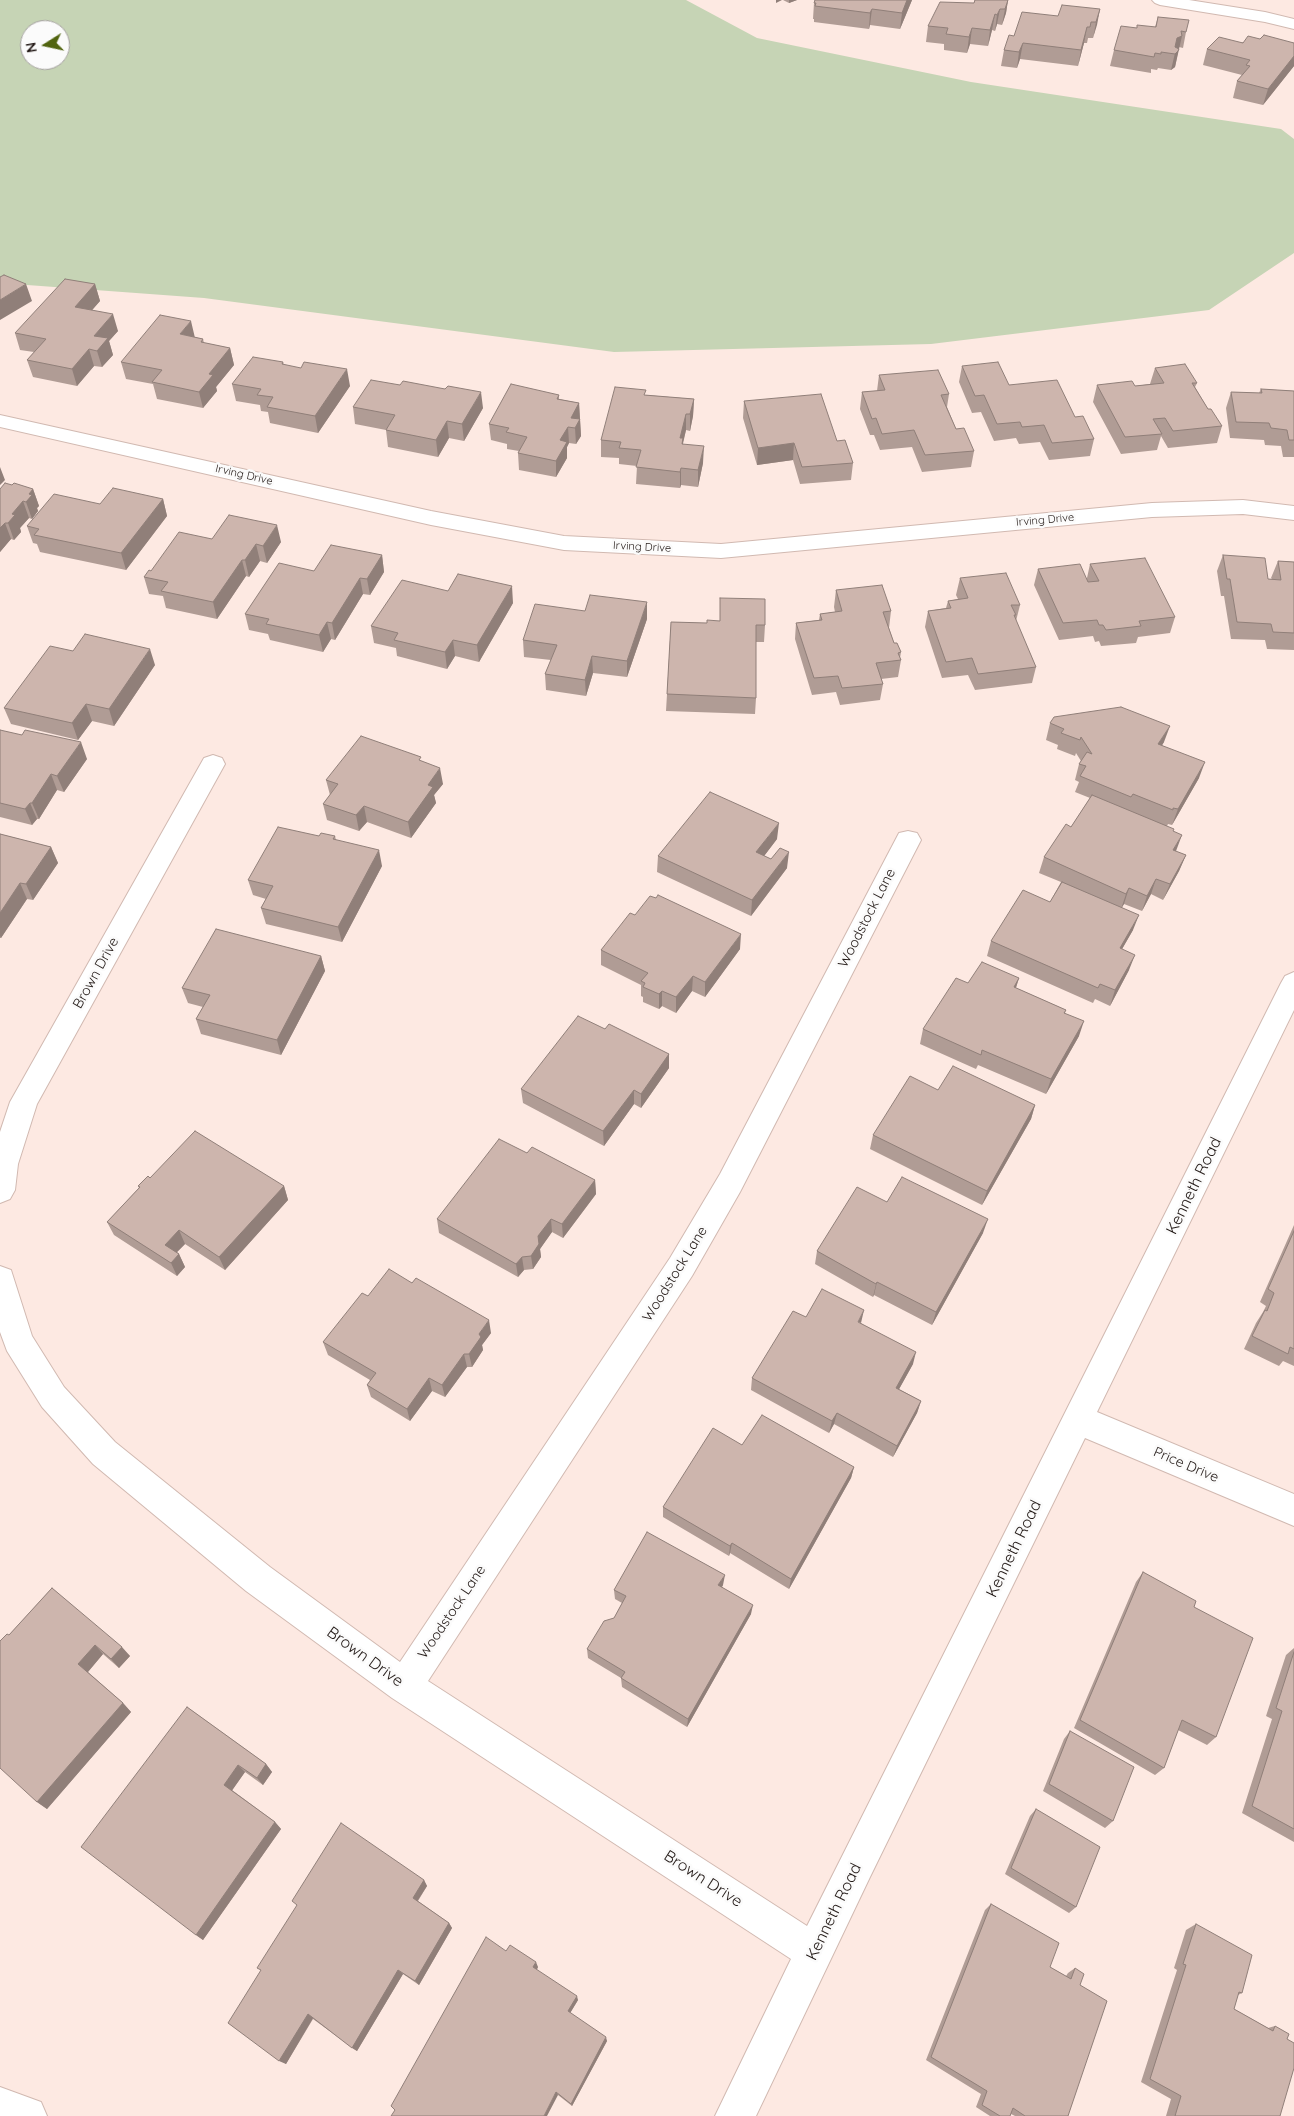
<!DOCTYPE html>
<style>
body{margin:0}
#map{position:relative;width:1294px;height:2116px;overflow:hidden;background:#fde9e2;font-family:Quicksand,sans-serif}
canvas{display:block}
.north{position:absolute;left:20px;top:20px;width:50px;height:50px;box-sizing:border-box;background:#fbfbfb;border:1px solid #a5a1a0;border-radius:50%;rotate:260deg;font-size:14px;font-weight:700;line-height:20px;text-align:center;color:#241b18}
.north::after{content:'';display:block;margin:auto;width:18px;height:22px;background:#51640f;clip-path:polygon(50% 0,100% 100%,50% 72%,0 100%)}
</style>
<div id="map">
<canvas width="1294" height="2116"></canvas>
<div class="north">N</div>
</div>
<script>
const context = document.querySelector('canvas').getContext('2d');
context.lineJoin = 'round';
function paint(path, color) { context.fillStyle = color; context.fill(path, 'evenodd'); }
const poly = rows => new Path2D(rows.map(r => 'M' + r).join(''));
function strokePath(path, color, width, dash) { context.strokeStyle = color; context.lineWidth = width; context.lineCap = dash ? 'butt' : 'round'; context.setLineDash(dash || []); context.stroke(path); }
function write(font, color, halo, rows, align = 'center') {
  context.font = font + ' Quicksand,sans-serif'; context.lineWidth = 5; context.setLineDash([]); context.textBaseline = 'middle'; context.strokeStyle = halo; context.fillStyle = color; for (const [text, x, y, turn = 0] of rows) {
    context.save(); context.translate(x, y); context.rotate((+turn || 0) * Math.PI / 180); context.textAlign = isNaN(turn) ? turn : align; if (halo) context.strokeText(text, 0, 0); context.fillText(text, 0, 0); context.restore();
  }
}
paint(poly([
 [0,0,686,0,757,38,971,82,1281,129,1294,139,1294,253,1209,310,931,344,614,352,204,298,0,283],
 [30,30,60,30,60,60,30,60]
]), '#c6d4b5');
const minor = poly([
 [1152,0,1189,0,1265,12,1294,19,1294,29,1265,22,1160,5,1155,3,1152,0],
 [0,415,431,511,564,536,721,544,1152,503,1243,500,1294,506,1294,520,1243,514,1152,517,721,558,564,550,431,525,0,427,0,415],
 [213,755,222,758,225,764,37,1104,18,1164,15,1190,10,1199,0,1203,0,1132,10,1102,204,758,213,755],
 [908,831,917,833,921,840,740,1192,692,1276,428,1681,807,1926,1281,983,1285,976,1294,972,1294,1010,1097,1412,1294,1494,1294,1526,1085,1438,870,1877,756,2116,715,2116,791,1959,392,1698,246,1591,93,1464,42,1407,7,1351,0,1332,0,1266,11,1270,32,1336,64,1387,115,1442,270,1567,400,1662,670,1258,720,1174,899,833,908,831],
 [0,2087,41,2102,47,2116,0,2116,0,2087]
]);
strokePath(minor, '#d1b9b1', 2);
paint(minor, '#fff');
paint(poly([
 [783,0,797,0,789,3],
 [815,0,912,0,900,29,870,25,869,29,814,22,814,19,813,19,814,3],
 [975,0,1008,0,1006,13,1002,25,997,24,995,31,992,30,988,46,970,44,967,53,944,50,944,44,926,42,928,26,974,3],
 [1100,9,1093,38,1088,38,1087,43,1084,43,1078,66,1020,59,1017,68,1001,66,1004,50,1014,36,1058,16],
 [1158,17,1186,32,1183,48,1179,47,1175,67,1171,70,1158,68,1157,70,1151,69,1151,73,1110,66,1114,50,1137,28,1155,27],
 [1260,39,1294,43,1294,66,1263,105,1233,98,1237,81,1242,75,1203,65,1207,49],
 [95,284,100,301,92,310,118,331,109,341,113,355,102,367,94,366,77,386,33,377,27,360,34,352,20,350,15,333],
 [194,337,203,339,204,343,230,348,234,365,216,387,217,391,203,408,157,399,153,384,126,379,121,362],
 [283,362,284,365,350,386,318,433,270,423,268,412,261,411,260,405,236,401,232,384],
 [962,366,1009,385,1075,417,1094,439,1090,456,1049,460,1040,442,1019,444,1016,438,994,441,981,412,972,413,959,382],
 [1155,368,1197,383,1195,387,1208,409,1222,426,1217,443,1168,448,1161,436,1157,450,1121,454,1093,402,1097,385,1135,386,1150,384],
 [879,375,949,394,947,407,956,429,974,451,971,467,922,472,912,447,880,450,874,435,870,435,860,409,862,392,877,391],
 [1261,389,1294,391,1294,457,1283,457,1281,446,1265,445,1264,440,1230,438,1226,408,1231,392,1259,393],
 [559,395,559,399,579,403,581,436,576,444,569,443,567,447,567,458,556,477,519,470,518,453,519,451,507,449,507,444,491,440,489,424],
 [646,395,694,399,693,416,690,431,686,430,683,444,703,463,698,487,681,485,680,488,636,484,637,466,619,464,619,458,601,457,601,440],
 [744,401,837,441,853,463,851,480,800,484,793,460,757,465,743,418],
 [353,407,483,408,464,441,449,438,438,457,388,447,386,430,355,424],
 [0,489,33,489,39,506,37,508,38,511,32,519,29,518,20,528,21,532,14,540,11,539,0,552],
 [163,499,167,516,126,570,40,552,37,544,33,543,27,526,100,504],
 [212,539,281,542,267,563,260,561,249,577,246,576,217,619,166,608,163,596,149,594,144,577,151,571],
 [382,555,384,572,370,595,363,594,335,640,331,639,323,652,270,640,268,634,249,630,245,614,314,571],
 [1223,555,1268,579,1272,579,1271,578,1278,561,1294,562,1294,650,1267,649,1265,640,1231,639,1224,596,1221,596,1217,571],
 [1090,564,1175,617,1170,633,1138,637,1136,643,1101,646,1099,641,1095,642,1093,636,1059,640,1034,585,1038,569,1087,578],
 [960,578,1020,605,1016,621,1036,667,1032,683,975,690,968,675,942,678,925,627,928,611,946,608,948,601,958,599,956,595],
 [836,590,891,611,889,628,894,643,901,652,900,658,901,660,898,677,881,679,883,684,880,700,840,705,836,692,812,695,795,639,796,623,819,620,820,614,835,612,834,607],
 [448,591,513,603,479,662,455,656,447,669,397,656,396,648,374,643,371,626],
 [647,619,627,677,593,673,586,696,546,690,545,674,551,660,524,657,523,640],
 [671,622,765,625,764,642,756,642,756,698,755,714,666,711,667,694],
 [73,651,155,665,114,726,92,721,78,740,11,724,4,708],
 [1050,723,1164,742,1162,745,1199,778,1172,825,1168,824,1167,826,1173,831,1175,851,1186,855,1179,871,1163,900,1151,894,1142,911,1124,904,1122,907,1133,930,1122,949,1129,970,1110,1006,1095,999,1093,1003,987,956,991,941,1050,902,1061,882,1039,873,1044,857,1071,827,1090,798,1075,792,1079,782,1075,780,1079,764,1081,761,1076,753,1075,756,1057,749,1058,745,1046,740],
 [0,730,87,759,64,792,57,790,39,819,37,819,32,825,0,817],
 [422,761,443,784,434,795,436,803,411,838,367,822,359,831,327,820,323,804,330,795,326,780],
 [0,834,51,847,58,863,33,900,27,899,1,938,0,938],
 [319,836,335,836,336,840,382,866,342,942,266,924,261,908,266,899,253,895,248,880],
 [777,839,764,856,787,868,751,916,657,872,658,856],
 [635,915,740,949,705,997,692,991,676,1013,662,1006,659,1009,643,1002,643,997,641,996,641,985,601,965,601,950],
 [321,956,325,971,281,1055,201,1034,196,1019,203,1007,188,1003,182,988],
 [1019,978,1016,988,1066,1010,1065,1013,1079,1036,1046,1094,978,1065,976,1069,920,1044,923,1029,968,983],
 [605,1029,669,1054,669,1068,641,1108,634,1104,604,1146,523,1103,521,1089],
 [938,1090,1035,1105,1031,1119,982,1205,870,1149,873,1135],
 [527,1153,595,1180,596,1194,563,1238,552,1232,540,1249,541,1257,533,1269,524,1270,518,1277,439,1233,437,1219],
 [150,1178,284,1186,288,1200,225,1270,185,1244,177,1252,179,1254,185,1267,177,1276,114,1235,107,1222,139,1188,138,1186],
 [887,1202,983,1233,932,1325,874,1295,873,1297,815,1264,817,1251],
 [1294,1225,1294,1366,1283,1361,1279,1366,1244,1349,1256,1323,1263,1312,1266,1306,1260,1302],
 [368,1296,491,1333,482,1345,483,1350,472,1367,467,1367,445,1397,432,1391,410,1421,371,1397,367,1385,370,1380,328,1355,323,1342],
 [806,1317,861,1323,913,1364,899,1389,921,1401,917,1413,893,1457,834,1424,829,1433,751,1390,752,1378],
 [742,1445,854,1467,851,1478,789,1589,730,1553,729,1556,663,1517,663,1507],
 [1143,1572,1194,1607,1216,1737,1207,1745,1178,1730,1164,1768,1155,1775,1074,1728,1136,1582],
 [723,1585,722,1587,751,1614,687,1727,622,1687,621,1678,588,1658,587,1649,614,1618,622,1603,615,1599,614,1590],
 [52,1588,130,1656,119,1668,103,1654,88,1672,123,1703,131,1712,47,1809,37,1802,9,1635],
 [1294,1648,1294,1842,1242,1813,1272,1719,1266,1716,1286,1655],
 [187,1707,266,1764,272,1772,263,1785,245,1772,232,1790,275,1822,281,1829,203,1940,196,1935],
 [1070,1731,1113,1821,1105,1828,1043,1791,1064,1739],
 [1036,1809,1076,1907,1069,1913,1005,1874,1030,1816],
 [424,1880,427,1886,418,1901,449,1923,452,1928,419,1985,403,1974,357,2051,313,2019,286,2064,228,2023],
 [991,1904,1050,1967,1066,1976,1068,1973,1075,1968,1080,1985,1068,2116,1015,2116,1011,2114,1010,2116,990,2116,976,2107,981,2094,926,2060,985,1910],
 [1196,1924,1242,1993,1238,1995,1234,2009,1268,2028,1275,2026,1287,2039,1280,2116,1166,2116,1171,2099,1141,2082,1177,1970,1174,1968,1186,1930],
 [506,1951,538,1967,537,1970,578,2000,570,2013,607,2041,572,2106,558,2095,395,2110]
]), '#b09c95');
paint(poly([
 [776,0,782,0,776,3],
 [789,0,797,0,789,3],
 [907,0,912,0,900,29,902,13],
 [1008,0,1006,13,1002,25,1005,9],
 [872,9,870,25,869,29,870,13],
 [1000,9,997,24,995,31,997,15],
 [1100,9,1097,25,1093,38,1096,22],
 [995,14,992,30,988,46,990,30],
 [1087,27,1084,43,1078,66,1081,50],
 [972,28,970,44,967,53,969,37],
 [1182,36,1175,67,1171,70,1175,53,1173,54,1177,38],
 [1023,43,1020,59,1017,68,1019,52],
 [1294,56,1294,66,1263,105,1268,89],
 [26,284,32,301,0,320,0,300],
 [95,284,100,301,80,324,75,307],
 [113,314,118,331,109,341,113,355,102,367,97,351,94,336],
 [191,321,195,338,180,334],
 [230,348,234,365,216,387,217,391,203,408,199,392,209,374],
 [89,349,94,366,77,386,72,369],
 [347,369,350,386,318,433,315,416],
 [481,392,483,408,464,441,462,424],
 [694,399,693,416,690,431,690,414],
 [579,403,580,420,571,418],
 [686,414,686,430,683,442,683,455,680,438],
 [580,419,581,436,576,444,575,428],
 [447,421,449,438,438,457,436,440],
 [568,427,569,443,567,447,567,458,556,477,556,461,560,440],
 [794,443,793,460,757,465,758,448],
 [704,446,703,463,698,487,698,470],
 [0,467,5,480,0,485],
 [681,468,681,485,680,488,680,472],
 [33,489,39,506,37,508,38,511,32,519,26,502,29,494],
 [163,499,167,516,126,570,121,553],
 [23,501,29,518,20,528,21,532,14,540,8,523,12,514],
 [5,523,11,539,0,552,0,528],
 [277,525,281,542,267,563,263,546],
 [256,544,260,561,249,577,245,560],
 [382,555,384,572,370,595,367,579],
 [242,560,246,576,217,619,213,602],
 [360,578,363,594,335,640,332,623],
 [512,586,513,603,479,662,477,645],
 [647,602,647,619,627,677,627,661],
 [327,622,331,639,323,652,319,635],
 [453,640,455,656,447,669,445,652],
 [150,649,155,665,114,726,109,709],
 [592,656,593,673,586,696,585,680],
 [86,704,92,721,78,740,72,723],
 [1170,726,1164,742,1153,760,1158,744],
 [81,742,87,759,64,792,57,776],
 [1205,762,1199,778,1172,825,1178,809],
 [440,768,443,784,434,795,436,803,411,838,408,822,428,785],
 [51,774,57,790,39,819,32,803],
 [30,803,37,819,32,825,25,809],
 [364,806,367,822,359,831,356,815],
 [779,823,777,839,755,868,756,852],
 [1182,835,1176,851,1167,866,1173,850],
 [51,847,58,863,33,900,26,884],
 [379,850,382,866,342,942,338,927],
 [789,852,787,868,751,916,752,900],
 [1186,855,1179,871,1163,900,1170,884],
 [1156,879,1151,894,1142,911,1147,896],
 [20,883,27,899,1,938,0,936,0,913],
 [1129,888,1124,904,1121,909,1126,894],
 [1139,915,1133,930,1114,963,1120,948],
 [741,934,740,949,705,997,705,982],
 [1135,955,1129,970,1110,1006,1115,990],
 [321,956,325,971,281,1055,277,1040],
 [693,976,692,991,676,1013,676,997],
 [1019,978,1014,993,1014,987],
 [662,991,662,1006,659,1009,659,994],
 [1084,1021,1079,1036,1046,1094,1051,1079],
 [669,1054,669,1068,641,1108,641,1094],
 [634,1090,634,1104,604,1146,603,1131],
 [1035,1105,1031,1119,982,1205,987,1191],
 [595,1180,596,1194,563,1238,562,1224],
 [284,1186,288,1200,225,1270,219,1257],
 [551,1219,552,1232,540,1249,541,1257,533,1269,531,1256,538,1236],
 [988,1219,983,1233,932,1325,936,1312],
 [179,1230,185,1244,171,1258,165,1245],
 [179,1254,185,1267,177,1276,171,1263],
 [522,1257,524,1270,518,1277,516,1264],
 [877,1282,874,1295,873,1297,876,1284],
 [864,1310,861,1323,858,1322],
 [489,1320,491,1333,482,1345,483,1350,472,1367,469,1354,479,1334],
 [916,1352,913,1364,893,1400,896,1388],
 [464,1354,467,1367,445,1397,442,1385],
 [429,1378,432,1391,410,1421,407,1409],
 [921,1401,917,1413,893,1457,897,1446],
 [837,1413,834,1424,829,1433,832,1421],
 [854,1467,851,1478,789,1589,791,1579],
 [732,1543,730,1553,729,1556,730,1546],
 [725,1575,723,1585,717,1595,718,1585],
 [753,1605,751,1614,687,1727,688,1719],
 [95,1645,103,1654,87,1673,78,1664],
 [122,1647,130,1656,119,1668,111,1659],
 [123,1703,131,1712,47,1809,37,1802],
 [266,1764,272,1772,263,1785,257,1778],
 [238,1765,245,1772,231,1792,224,1785],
 [275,1822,281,1829,203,1940,196,1935],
 [424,1880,427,1886,416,1903,413,1898],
 [449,1923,452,1928,419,1985,415,1981],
 [536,1962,538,1967,535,1972,533,1967],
 [398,1970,403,1974,357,2051,352,2048],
 [577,1996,578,2000,569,2015,568,2011],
 [308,2014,313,2018,286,2064,279,2061],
 [606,2037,607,2041,572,2106,571,2104],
 [556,2092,558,2095,547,2116,544,2116]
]), '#907f79');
const building = poly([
 [815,0,907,0,902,13,872,9,870,13,815,6,816,3,814,3,815,0],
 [975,0,1008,0,1005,9,1000,9,997,15,995,14,990,30,972,28,969,37,946,34,948,28,928,26,940,2,974,3,975,0],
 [1062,5,1100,9,1096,22,1091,22,1090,27,1087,27,1081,50,1023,43,1019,52,1004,50,1009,35,1014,36,1022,12,1058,16,1062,5],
 [1158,17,1189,20,1186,32,1181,31,1182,36,1177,38,1175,47,1179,49,1178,51,1175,54,1161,52,1161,54,1155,53,1154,57,1114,50,1121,26,1137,28,1137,25,1156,27,1158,17],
 [1264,35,1294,43,1294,56,1268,89,1237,81,1250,66,1246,65,1250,60,1207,49,1219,37,1243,43,1248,36,1260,39,1264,35],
 [4,275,26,284,0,300,0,277,4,275],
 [65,279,95,284,75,307,113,314,94,336,108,338,97,351,89,349,72,369,27,360,46,339,15,333,65,279],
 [160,315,191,321,180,334,203,339,201,342,230,348,209,374,213,375,199,392,152,382,162,370,121,362,160,315],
 [253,357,283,362,282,364,301,368,304,362,347,369,315,416,267,407,273,397,257,395,261,389,232,384,253,357],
 [998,362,1009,385,1057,380,1075,417,1083,416,1094,439,1052,443,1044,425,1022,427,1020,422,997,424,984,395,975,396,962,366,998,362],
 [1185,364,1197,383,1192,383,1208,409,1211,409,1222,426,1173,431,1165,418,1153,419,1162,434,1125,437,1097,385,1132,381,1135,386,1164,383,1155,368,1185,364],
 [938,370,949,394,941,395,956,429,964,428,974,451,925,455,914,430,882,434,876,418,872,419,862,392,885,390,879,375,938,370],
 [371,380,400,385,403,381,445,389,448,386,481,392,462,424,447,421,436,440,386,430,395,415,353,407,371,380],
 [511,384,559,395,557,399,579,403,571,418,580,419,575,428,568,427,560,440,567,442,556,461,518,453,527,437,506,432,509,428,489,424,511,384],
 [615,387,646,390,644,395,694,399,690,414,686,414,680,438,683,438,682,444,704,446,698,470,681,468,680,472,636,467,641,450,619,448,621,442,601,440,615,387],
 [1261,389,1294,391,1294,440,1289,440,1287,430,1271,428,1269,423,1236,422,1231,392,1262,393,1261,389],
 [821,394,837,441,845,440,853,463,802,467,794,443,758,448,744,401,821,394],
 [5,483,12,485,14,483,33,489,29,494,32,495,26,502,23,501,12,514,15,515,8,523,5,523,0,528,0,489,5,483],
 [113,488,163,499,121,553,34,535,39,529,27,526,54,494,100,504,113,488],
 [229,515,277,525,263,546,256,544,245,560,242,560,213,602,161,591,168,582,144,577,149,570,151,571,179,532,212,539,229,515],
 [331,545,382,555,367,579,360,578,332,623,327,622,319,635,266,624,269,619,245,614,279,563,314,571,331,545],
 [1223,555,1265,558,1268,579,1281,580,1278,561,1294,562,1294,633,1273,632,1271,624,1237,622,1230,579,1227,579,1223,555],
 [1145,558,1175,617,1139,621,1141,626,1106,630,1103,625,1099,625,1097,620,1063,623,1038,569,1080,564,1088,582,1099,581,1090,564,1145,558],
 [1006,573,1020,605,1011,605,1016,615,1014,615,1036,667,978,674,972,658,946,662,928,611,951,608,948,601,968,598,960,578,1006,573],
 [458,574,512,586,477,645,453,640,445,652,394,640,398,633,371,626,402,580,448,591,458,574],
 [882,585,891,611,883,612,894,643,897,643,901,652,898,653,901,660,876,663,883,684,842,688,838,676,814,678,796,623,822,620,820,614,842,611,836,590,882,585],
 [590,595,647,602,627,661,592,656,585,680,545,674,557,645,523,640,535,604,585,611,590,595],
 [720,598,765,599,765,625,756,625,756,698,667,694,671,622,707,623,707,620,720,621,720,598],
 [85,634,150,649,109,709,86,704,72,723,4,708,50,646,73,651,85,634],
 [1121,707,1170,726,1158,744,1205,762,1178,809,1173,808,1173,810,1133,794,1131,797,1080,776,1086,766,1079,764,1087,752,1092,754,1081,737,1080,740,1061,733,1064,729,1050,723,1054,717,1121,707],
 [0,730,22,735,25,730,81,742,57,776,51,774,32,803,30,803,25,809,0,803,0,730],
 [361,736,421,757,419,760,440,768,428,785,433,787,408,822,364,806,356,815,323,804,338,784,326,780,361,736],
 [710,792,779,823,756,852,771,859,780,848,789,852,752,900,658,856,710,792],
 [1092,795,1174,829,1173,831,1182,835,1173,850,1186,855,1170,884,1156,879,1147,896,1129,888,1126,894,1044,857,1066,824,1071,827,1092,795],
 [278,827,319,836,321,833,335,836,333,839,379,850,338,927,261,908,273,886,248,880,278,827],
 [0,834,51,847,26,884,20,883,0,913,0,834],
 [1062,882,1139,915,1120,948,1135,955,1115,990,1100,984,1098,988,991,941,1023,890,1050,902,1062,882],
 [658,895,741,934,705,982,693,976,676,997,662,991,659,994,643,987,645,983,641,981,648,973,601,950,630,913,635,915,650,896,656,898,658,895],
 [216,929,321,956,277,1040,196,1019,210,995,182,988,216,929],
 [982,962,1019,978,1014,987,1066,1010,1064,1013,1084,1021,1051,1079,982,1050,981,1055,923,1029,956,978,968,983,982,962],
 [578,1016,605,1029,609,1024,669,1054,641,1094,634,1090,603,1131,521,1089,578,1016],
 [953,1066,1035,1105,987,1191,873,1135,910,1076,938,1090,953,1066],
 [195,1131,284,1186,219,1257,179,1230,165,1245,179,1254,171,1263,107,1222,140,1187,138,1186,148,1176,150,1178,195,1131],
 [499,1139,527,1153,532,1147,595,1180,562,1224,551,1219,538,1236,539,1244,531,1256,522,1257,516,1264,437,1219,499,1139],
 [902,1177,988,1219,936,1312,877,1282,876,1284,817,1251,857,1187,887,1202,902,1177],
 [1294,1231,1294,1349,1290,1347,1288,1354,1252,1336,1265,1310,1267,1311,1274,1293,1268,1289,1294,1231],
 [389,1269,412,1283,416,1278,489,1320,479,1334,481,1337,469,1354,464,1354,442,1385,429,1378,407,1409,367,1385,376,1373,323,1342,362,1293,368,1296,389,1269],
 [822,1289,864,1310,858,1322,916,1352,896,1388,921,1401,897,1446,837,1413,832,1421,752,1378,793,1311,806,1317,822,1289],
 [762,1415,854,1467,791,1579,732,1543,730,1546,663,1507,713,1428,742,1445,762,1415],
 [647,1532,725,1575,718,1585,753,1605,688,1719,621,1678,625,1672,587,1649,604,1621,614,1618,626,1596,614,1590,647,1532],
 [1143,1572,1196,1601,1194,1607,1253,1638,1216,1737,1182,1720,1164,1768,1080,1720,1143,1572],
 [52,1588,122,1647,111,1659,95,1645,78,1664,123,1703,37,1802,0,1768,0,1641,7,1634,9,1635,52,1588],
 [1294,1652,1294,1829,1252,1806,1282,1711,1276,1708,1294,1652],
 [187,1707,266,1764,257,1778,238,1765,224,1785,275,1822,196,1935,81,1847,187,1707],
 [1070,1731,1134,1767,1113,1821,1049,1784,1070,1731],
 [1036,1809,1100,1847,1076,1907,1011,1868,1036,1809],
 [341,1823,424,1880,413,1898,449,1923,415,1981,398,1970,352,2048,308,2014,279,2061,228,2023,261,1970,257,1968,297,1905,292,1901,341,1823],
 [991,1904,1059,1943,1050,1967,1071,1979,1075,1968,1084,1974,1080,1985,1107,2001,1068,2116,1025,2116,1013,2108,1010,2116,1000,2116,982,2105,987,2091,931,2057,991,1904],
 [1196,1924,1252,1955,1242,1993,1239,1992,1234,2009,1273,2031,1275,2026,1289,2034,1287,2039,1294,2043,1294,2068,1280,2116,1175,2116,1181,2096,1150,2079,1186,1965,1183,1964,1196,1924],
 [486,1937,506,1951,510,1945,536,1962,533,1967,577,1996,568,2011,606,2037,571,2104,556,2092,544,2116,391,2116,395,2110,391,2106,486,1937]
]);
paint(building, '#cdb5ad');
strokePath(building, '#907f79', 1);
write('11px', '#241b18', '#fbfbfb', [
 ["Irving Drive",244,475,13],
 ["Irving Drive",1045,520,-5],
 ["Irving Drive",642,547,3]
]);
write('14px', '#241b18', '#fbfbfb', [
 ["Woodstock Lane",867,918,-63],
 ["Brown Drive",96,973,-61],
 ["Woodstock Lane",675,1274,-58],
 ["Price Drive",1186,1465,23],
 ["Woodstock Lane",452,1612,-56]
]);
write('16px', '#241b18', '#fbfbfb', [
 ["Kenneth Road",1194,1186,-64],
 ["Kenneth Road",1014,1549,-64],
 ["Brown Drive",365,1657,36],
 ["Brown Drive",703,1879,33],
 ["Kenneth Road",834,1912,-64]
]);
</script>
